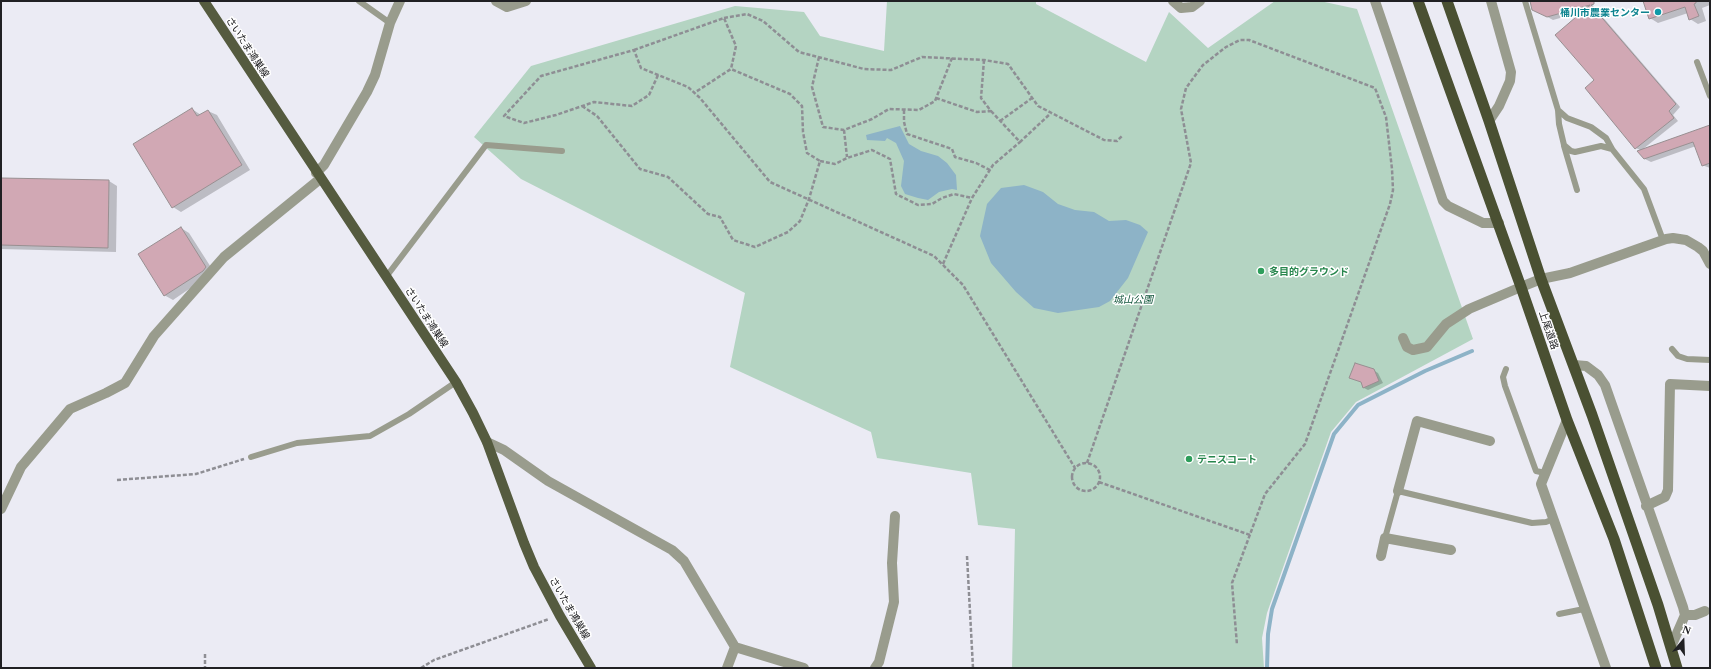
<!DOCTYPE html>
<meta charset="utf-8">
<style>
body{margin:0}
#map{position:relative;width:1711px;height:669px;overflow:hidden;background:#ebebf4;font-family:Georgia,serif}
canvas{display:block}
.frame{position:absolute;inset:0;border:2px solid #202023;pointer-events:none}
.north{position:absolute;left:1663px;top:621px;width:40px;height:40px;-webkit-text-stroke:3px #fff;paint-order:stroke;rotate:19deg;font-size:11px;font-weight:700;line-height:16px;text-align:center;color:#202023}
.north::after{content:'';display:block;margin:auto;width:14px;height:18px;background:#202023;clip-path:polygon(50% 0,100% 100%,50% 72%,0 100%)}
</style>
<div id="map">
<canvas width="1711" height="669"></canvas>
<div class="frame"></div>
<div class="north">N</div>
</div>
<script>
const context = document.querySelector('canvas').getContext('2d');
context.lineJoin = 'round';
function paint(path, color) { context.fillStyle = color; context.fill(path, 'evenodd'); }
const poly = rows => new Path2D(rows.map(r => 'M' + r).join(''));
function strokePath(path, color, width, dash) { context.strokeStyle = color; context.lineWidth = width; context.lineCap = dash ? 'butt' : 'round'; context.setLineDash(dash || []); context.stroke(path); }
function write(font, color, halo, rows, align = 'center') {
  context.font = font + ' Georgia,"Noto Sans JP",serif'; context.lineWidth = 3; context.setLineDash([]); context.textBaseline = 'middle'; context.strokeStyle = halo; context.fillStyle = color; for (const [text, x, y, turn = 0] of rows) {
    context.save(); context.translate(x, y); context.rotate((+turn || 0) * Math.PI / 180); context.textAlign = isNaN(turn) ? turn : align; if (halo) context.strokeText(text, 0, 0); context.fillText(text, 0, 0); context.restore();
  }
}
paint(poly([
 [887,1,1036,1,1036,4,1146,62,1169,12,1208,48,1275,1,1320,1,1357,9,1473,339,1356,402,1331,432,1267,613,1262,638,1264,668,1012,668,1015,529,978,525,971,473,877,458,871,432,730,367,745,293,521,179,474,137,531,66,735,6,804,12,820,36,884,51]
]), '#b4d4c2');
paint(poly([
 [900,126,909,144,921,151,938,156,947,163,956,175,957,190,952,189,939,192,928,200,918,198,905,194,901,186,904,161,896,143,887,138,885,141,867,140,866,135],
 [1024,185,1043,192,1058,204,1075,210,1094,212,1109,221,1126,220,1140,225,1148,232,1128,278,1110,301,1099,307,1058,313,1034,308,1016,292,991,263,980,236,987,204,1001,188]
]), '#8db3c7');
paint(poly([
 [1531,1,1589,1,1680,107,1673,115,1678,121,1643,149,1710,126,1710,168,1702,165,1696,146,1651,162,1645,159,1640,150,1636,148,1596,80,1585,11,1553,20,1533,9],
 [1644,1,1710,1,1710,5,1702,8,1706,21,1698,24,1690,19,1688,13,1658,23,1650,18],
 [192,109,201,115,208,111,217,115,250,170,181,212,173,207],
 [1,179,109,181,117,186,116,252,1,249],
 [181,228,189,233,214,272,173,300,164,295],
 [1373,370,1378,373,1383,383,1368,390,1364,388,1362,382]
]), '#0003');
strokePath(poly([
 [1267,668,1268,634,1272,609,1334,434,1358,405,1425,371,1472,351]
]), '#8db3c7', 4);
const building = poly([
 [1530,1,1594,1,1594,4,1591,5,1676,104,1669,111,1674,118,1635,149,1585,88,1594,80,1555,35,1590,5,1547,17,1532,10,1530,1],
 [1643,1,1696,1,1696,3,1694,4,1699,16,1689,20,1685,7,1649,19,1643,1],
 [192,108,197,116,208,110,242,165,172,208,133,144,192,108],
 [1710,125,1710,163,1702,166,1693,142,1644,159,1637,151,1710,125],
 [1,178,109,180,108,248,1,245,1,178],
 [181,227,206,267,203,271,164,296,138,254,181,227],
 [1355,363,1374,369,1379,381,1363,388,1361,382,1349,378,1355,363]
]);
paint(building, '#d1a8b4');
strokePath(building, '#988f91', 1);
strokePath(poly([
 [724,18,747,14,763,21,799,52,864,69,891,70,922,57,984,60,1008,64,1038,106,1104,140,1117,141,1123,135],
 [634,50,724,18,736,46,731,69],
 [819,57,812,87,823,127,844,130,872,119,889,109,919,110,935,101,952,58],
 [658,75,649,95,632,106,594,102,556,115,524,123,504,116,541,76,634,50,641,68,658,75,688,87,700,98,770,182,934,256,963,285,1075,468],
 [936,98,977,112,991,111,981,98,984,60],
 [582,106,597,116,640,169,668,177,708,214,720,217,733,240,755,247,788,232,800,221,809,199,820,161,807,153,803,132,802,106,790,94,731,69,694,93],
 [904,110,904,122,907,134,952,149,955,157,976,163,990,170],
 [991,111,1020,142,1051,113],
 [1000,121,1032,98],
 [844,130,847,157],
 [820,161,835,164,847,158,872,150,890,159,896,194,918,205,932,204,942,198,954,194,972,198],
 [943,264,972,198,993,165,1020,142],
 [1087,463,1191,163,1181,109,1186,88,1203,65,1226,47,1240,40,1249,40,1375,88,1386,117,1392,169,1393,190,1390,204,1305,444,1265,494,1232,583,1237,645],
 '1072 477a14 14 0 1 1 28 0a14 14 0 1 1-28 0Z',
 [117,480,196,474,244,459],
 [1099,482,1250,535],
 [967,556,973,668],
 [205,654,205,668],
 [421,668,434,660,549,619]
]), '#8e8e94', 2.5, [4, 2]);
strokePath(poly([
 [359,1,390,23],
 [1525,1,1558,110,1559,124,1564,145,1571,151,1575,152,1601,146,1612,149],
 [1697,62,1710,96],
 [1558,110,1567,118,1591,127,1606,138,1612,149,1644,189,1663,240],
 [1564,146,1577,190],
 [386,277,486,145,562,151],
 [1672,349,1678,356,1687,359,1710,360],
 [1506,369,1503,377,1505,386,1536,471,1545,473],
 [251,457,297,443,370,436,409,414,456,382],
 [1385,538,1398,491,1532,523,1546,522,1554,519],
 [1559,614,1584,609]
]), '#999c8d', 6);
strokePath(poly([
 [496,1,507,7,526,1],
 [1173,1,1181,8,1192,7,1200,1],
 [1375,1,1443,201,1448,206,1483,223,1499,223],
 [1489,121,1499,106,1510,81,1511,72,1491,1],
 [316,173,324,165,367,92,375,75,390,23,400,1],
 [1403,338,1407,347,1413,350,1427,347,1446,324,1469,309,1521,287],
 [1574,365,1586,366,1598,375,1605,385,1683,607,1685,615,1671,647],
 [1567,420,1541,484,1606,668],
 [487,442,504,450,548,481,672,550,684,561,735,647,727,668],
 [1398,491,1417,421,1490,441],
 [1646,506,1665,497,1668,490,1670,384,1710,386],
 [1,509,21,467,70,409,106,393,125,383,154,336,224,257,320,179],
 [1381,556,1385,538,1451,550],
 [1685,615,1695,615,1705,611],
 [735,647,804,668],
 [875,668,879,662,894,602,892,563,895,516]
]), '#999c8d', 10);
strokePath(poly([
 [1521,287,1541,279,1570,273,1666,239,1673,238,1686,240,1698,247,1703,251,1710,264]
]), '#999c8d', 10);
strokePath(poly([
 [204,1,456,382,473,413,487,442,524,543,534,567,560,616,591,668]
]), '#555b3f', 10);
strokePath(poly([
 [1418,1,1521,287,1567,420,1614,539,1656,668],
 [1447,1,1489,121,1541,279,1592,415,1658,605,1677,668]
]), '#4a5032', 11);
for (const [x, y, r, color] of [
 [1658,12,4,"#0f9aa8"],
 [1261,271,4,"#2e9e5b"],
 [1189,459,4,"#2e9e5b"]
]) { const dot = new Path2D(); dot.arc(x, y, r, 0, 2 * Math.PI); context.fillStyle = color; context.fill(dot); strokePath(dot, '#fff', 1.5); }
write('bold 10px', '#0d838f', '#fff', [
 ["桶川市農業センター",1650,12]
], 'right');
write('10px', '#202023', '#fff', [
 ["さいたま鴻巣線",248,47,57],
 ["さいたま鴻巣線",427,317,57],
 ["上尾道路",1549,330,71],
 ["さいたま鴻巣線",570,608,60]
]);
write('bold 10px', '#27864d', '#fff', [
 ["多目的グラウンド",1269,271],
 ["テニスコート",1197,459]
], 'left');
write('italic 10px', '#0e5338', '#fff', [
 ["城山公園",1133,299]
]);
</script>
